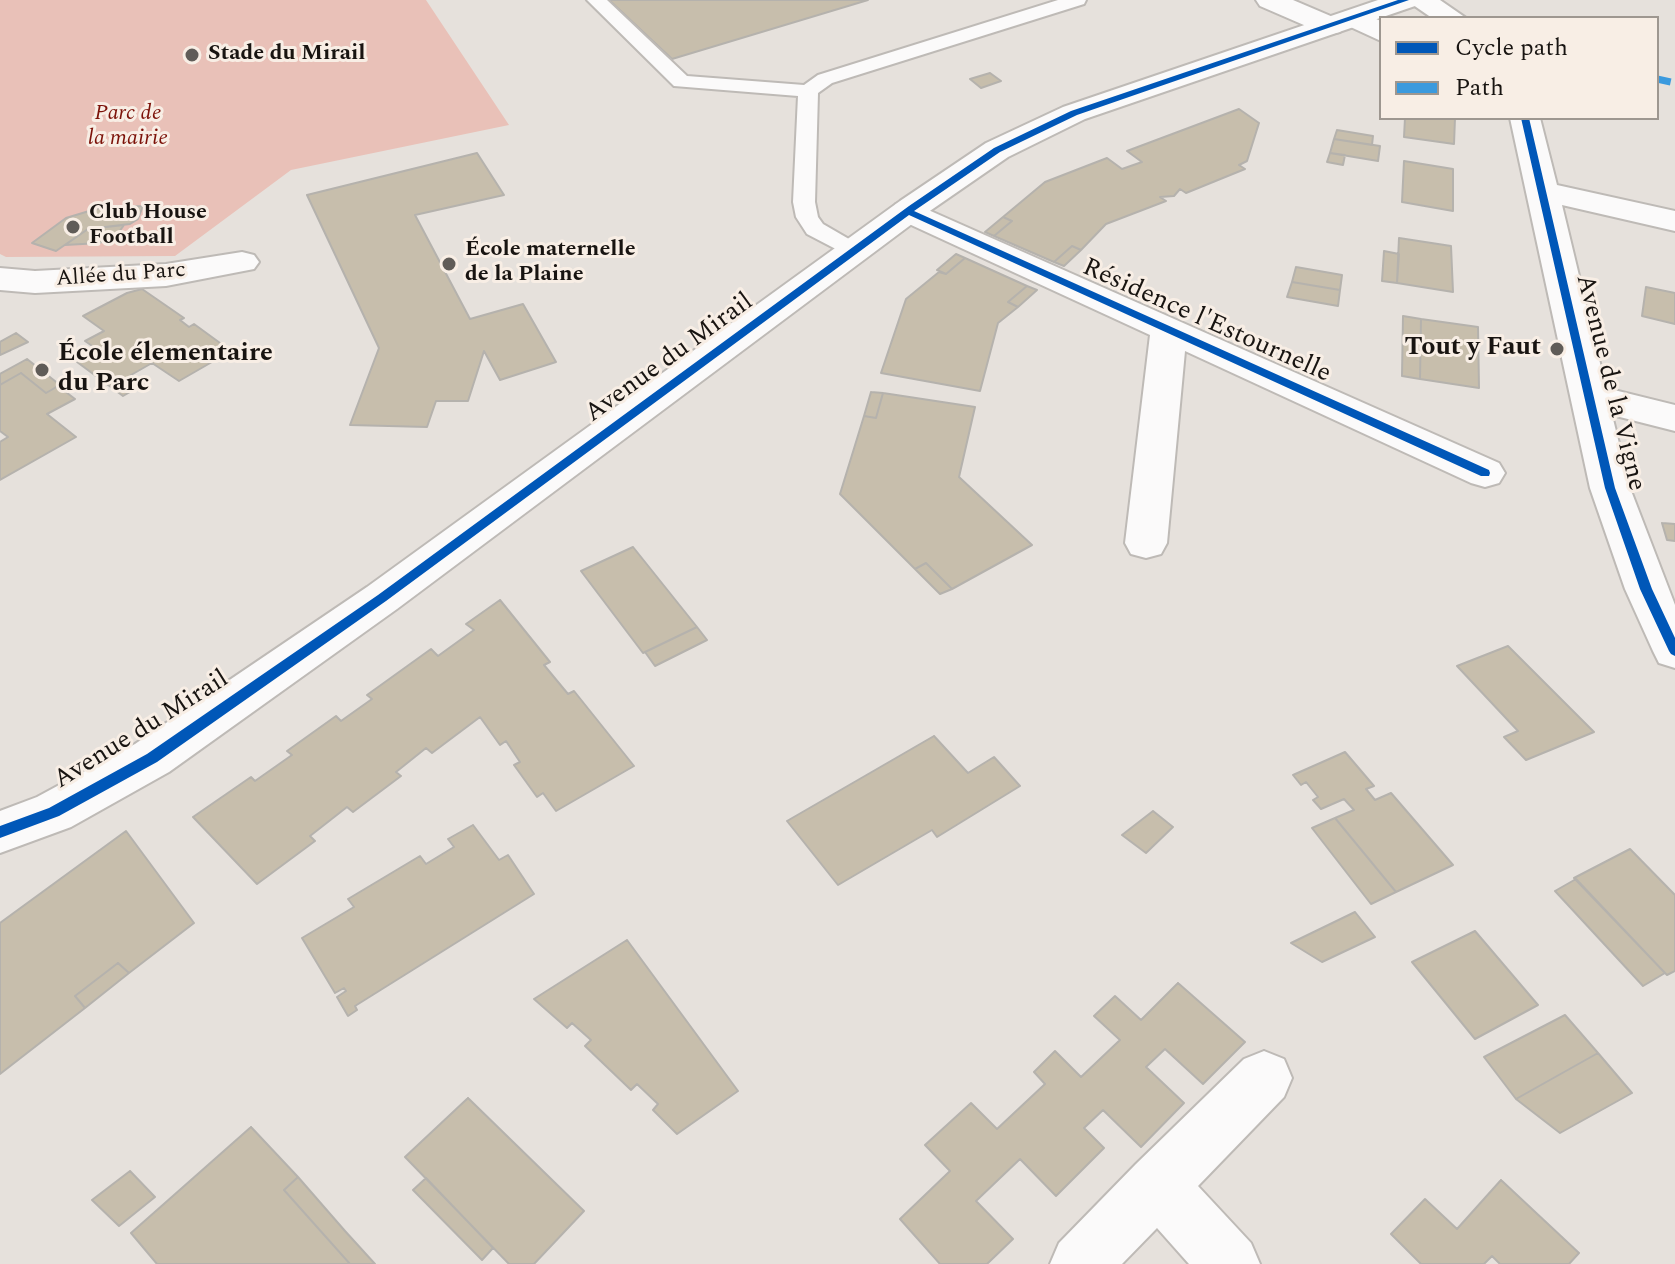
<!DOCTYPE html>
<meta charset="utf-8">
<style>
body{margin:0}
#map{position:relative;width:1675px;height:1264px;overflow:hidden;background:#e6e1dc;font-family:Spectral,serif}
canvas{display:block}
.legend{position:absolute;left:1379px;top:16px;width:280px;height:104px;box-sizing:border-box;background:#f8eee5;border:2px solid #9e9790;margin:0;padding:10px 14px;list-style:none;font-size:24px;color:#181411}
.legend li{display:flex;align-items:center;gap:16px;height:40px}
.legend b{width:40px;border:2px solid #9e9790}
</style>
<div id="map">
<canvas width="1675" height="1264"></canvas>
<ul class="legend">
<li><b style="height:10px;background:#0057b8"></b>Cycle path</li>
<li><b style="height:10px;background:#3b9ade"></b>Path</li>
</ul>
</div>
<script>
const context = document.querySelector('canvas').getContext('2d');
context.lineJoin = 'round';
function paint(path, color) { context.fillStyle = color; context.fill(path, 'evenodd'); }
const poly = rows => new Path2D(rows.map(r => 'M' + r).join(''));
function strokePath(path, color, width, dash) { context.strokeStyle = color; context.lineWidth = width; context.lineCap = dash ? 'butt' : 'round'; context.setLineDash(dash || []); context.stroke(path); }
function write(font, color, halo, rows, align = 'center') {
  context.font = font + ' Spectral,serif'; context.lineWidth = 6; context.setLineDash([]); context.textBaseline = 'middle'; context.strokeStyle = halo; context.fillStyle = color; for (const [text, x, y, turn = 0] of rows) {
    context.save(); context.translate(x, y); context.rotate((+turn || 0) * Math.PI / 180); context.textAlign = isNaN(turn) ? turn : align; if (halo) context.strokeText(text, 0, 0); context.fillText(text, 0, 0); context.restore();
  }
}
paint(poly([
 [0,0,426,0,509,125,291,170,175,256,6,257,0,254]
]), '#e9c1b8');
const building = poly([
 [609,0,868,0,672,59,609,0],
 [990,73,1001,81,981,88,970,79,990,73],
 [1239,109,1259,123,1247,161,1239,165,1245,169,1186,193,1180,189,1174,196,1160,197,1166,201,1106,224,1081,250,1072,246,1054,262,994,236,1012,221,1003,217,1045,182,1107,158,1122,169,1142,162,1127,151,1239,109],
 [1405,118,1455,118,1454,144,1404,137,1405,118],
 [1337,130,1373,136,1372,145,1334,139,1337,130],
 [1334,139,1380,146,1378,161,1330,153,1334,139],
 [477,153,504,195,415,215,470,319,523,304,556,362,500,380,484,351,468,401,436,401,427,427,350,425,379,348,307,195,477,153],
 [1330,153,1345,155,1343,165,1327,162,1330,153],
 [1404,161,1453,169,1453,211,1402,202,1404,161],
 [143,206,138,219,130,224,88,229,56,251,32,243,66,218,99,208,143,206],
 [1003,217,1012,221,994,236,985,232,1003,217],
 [124,225,119,232,100,243,65,245,88,229,124,225],
 [1399,238,1451,246,1453,292,1397,283,1399,238],
 [1072,246,1081,250,1064,266,1054,262,1072,246],
 [1384,251,1399,254,1397,283,1382,281,1384,251],
 [956,254,965,258,946,274,937,270,956,254],
 [965,258,1027,286,1008,302,1018,307,998,323,980,391,881,373,906,299,939,272,946,274,965,258],
 [1296,267,1342,275,1340,290,1292,282,1296,267],
 [1292,282,1340,290,1338,306,1287,297,1292,282],
 [1027,286,1037,290,1018,307,1008,302,1027,286],
 [1646,287,1675,293,1675,324,1642,316,1646,287],
 [142,289,184,318,180,320,189,327,194,324,231,351,179,381,152,363,131,375,144,384,123,396,77,362,98,350,85,341,104,331,83,316,127,293,142,289],
 [1403,316,1421,319,1420,379,1402,376,1403,316],
 [1421,319,1478,327,1479,388,1420,379,1421,319],
 [16,333,28,342,0,355,0,342,16,333],
 [27,359,60,385,46,393,21,373,0,385,0,374,27,359],
 [21,373,46,393,58,386,75,399,47,414,76,437,0,480,0,442,8,437,0,431,0,385,21,373],
 [871,392,883,393,876,418,864,416,871,392],
 [883,393,975,407,959,477,1032,545,952,589,926,563,915,569,840,494,864,416,876,418,883,393],
 [1662,523,1675,524,1675,541,1667,540,1662,523],
 [633,547,697,627,643,653,581,571,633,547],
 [926,563,952,589,940,594,915,569,926,563],
 [500,600,550,662,544,665,568,694,574,691,634,766,556,811,543,793,537,797,514,765,520,762,506,741,500,745,480,717,432,753,426,748,396,772,401,776,353,812,347,807,310,836,315,841,257,884,193,817,251,777,255,781,292,755,287,751,336,716,341,721,372,699,367,695,431,649,438,656,474,630,466,624,500,600],
 [697,627,707,640,655,666,645,652,697,627],
 [1508,646,1594,732,1526,760,1504,737,1518,731,1457,666,1508,646],
 [934,736,968,773,994,757,1020,786,937,837,932,830,838,885,787,821,934,736],
 [1345,752,1374,786,1366,789,1375,800,1391,793,1453,865,1396,892,1335,818,1354,810,1344,799,1321,809,1313,800,1318,797,1306,782,1301,785,1293,775,1345,752],
 [1153,811,1173,827,1146,853,1122,835,1153,811],
 [1335,818,1396,892,1371,904,1312,828,1335,818],
 [473,825,499,860,508,855,534,894,355,1006,357,1010,348,1016,337,997,346,991,344,988,335,993,302,938,354,907,348,899,420,856,426,864,454,847,448,839,473,825],
 [126,831,194,923,129,973,118,963,75,996,85,1008,0,1074,0,923,126,831],
 [1630,849,1675,895,1675,971,1667,975,1574,878,1630,849],
 [1576,879,1665,973,1643,986,1555,891,1576,879],
 [1355,912,1375,937,1322,962,1291,943,1355,912],
 [1475,931,1538,1005,1475,1039,1412,962,1475,931],
 [627,940,738,1091,677,1134,653,1110,658,1104,637,1084,631,1090,585,1046,591,1040,572,1023,567,1028,534,999,627,940],
 [118,963,129,973,85,1008,75,996,118,963],
 [1178,983,1245,1042,1203,1084,1165,1049,1146,1067,1184,1103,1141,1147,1103,1110,1084,1128,1104,1148,1056,1196,1020,1159,976,1201,1013,1239,987,1264,940,1264,900,1219,950,1171,925,1145,971,1103,997,1129,1045,1084,1034,1072,1055,1051,1081,1077,1120,1040,1094,1016,1115,996,1141,1020,1178,983],
 [1565,1015,1598,1053,1516,1099,1484,1057,1565,1015],
 [1598,1053,1632,1093,1560,1133,1516,1099,1598,1053],
 [468,1098,584,1211,534,1264,509,1264,405,1157,468,1098],
 [251,1127,298,1177,284,1190,350,1264,157,1264,131,1233,251,1127],
 [130,1171,155,1197,119,1226,92,1200,130,1171],
 [298,1177,345,1231,375,1264,350,1264,284,1190,298,1177],
 [426,1178,493,1248,482,1260,413,1190,426,1178],
 [1501,1180,1579,1253,1569,1264,1500,1264,1492,1256,1484,1264,1421,1264,1391,1234,1425,1199,1457,1229,1501,1180]
]);
paint(building, '#c7beac');
strokePath(building, '#b5b2ad', 2);
const service = poly([
 [587,0,607,0,687,76,804,85,818,75,1058,0,1086,0,1084,4,832,83,818,93,815,202,818,217,823,224,861,246,865,251,853,258,807,234,796,217,793,202,798,96,674,86,587,0]
]);
const minor = poly([
 [1256,0,1293,0,1340,20,1344,26,1340,32,1330,34,1320,32,1260,6,1256,0],
 [1406,0,1440,0,1466,18,1432,18,1406,0],
 [1354,10,1381,21,1381,41,1344,24,1340,18,1344,12,1354,10],
 [1510,118,1540,118,1557,185,1675,211,1675,231,1562,205,1606,388,1675,405,1675,431,1612,415,1630,488,1675,605,1675,668,1659,663,1653,651,1625,589,1590,488,1510,118],
 [908,201,1499,463,1505,473,1499,483,1485,487,1471,483,1185,351,1167,543,1161,554,1146,558,1131,554,1125,543,1150,335,896,218,891,211,896,204,908,201],
 [242,252,254,255,259,262,254,269,166,286,35,293,0,290,0,268,35,271,166,264,242,252],
 [1264,1051,1284,1059,1292,1078,1284,1097,1198,1186,1251,1243,1260,1264,1189,1264,1157,1228,1122,1264,1050,1264,1059,1243,1136,1164,1244,1059,1264,1051]
]);
const tertiary = poly([
 [1378,0,1419,0,1415,6,1085,119,1008,157,924,215,397,609,169,772,71,827,0,853,0,811,37,797,135,744,367,587,900,201,986,143,1063,107,1378,0]
]);
strokePath(service, '#bebab6', 4);
strokePath(minor, '#bebab6', 4);
strokePath(tertiary, '#bebab6', 4);
paint(service, '#fbfafa');
paint(minor, '#fbfafa');
paint(tertiary, '#fbfafa');
strokePath(poly([
 [1657,79,1675,83]
]), '#3b9ade', 7, [14, 7]);
paint(poly([
 [1398,0,1409,0,1077,115,1000,152,914,211,1489,470,1490,473,1489,476,1481,476,909,215,386,601,157,762,59,816,0,838,0,826,49,808,147,754,378,595,909,206,994,148,1071,111,1398,0],
 [1521,118,1529,118,1615,488,1652,589,1675,638,1675,656,1671,654,1669,651,1640,589,1605,488,1521,118]
]), '#0057b8');
for (const [x, y, r, color] of [
 [192,55,8,"#605c58"],
 [73,227,8,"#605c58"],
 [449,264,8,"#605c58"],
 [1557,349,8,"#605c58"],
 [42,370,8,"#605c58"]
]) { const dot = new Path2D(); dot.arc(x, y, r, 0, 2 * Math.PI); context.fillStyle = color; context.fill(dot); strokePath(dot, '#f8eee5', 3); }
write('bold 22px', '#181411', '#f8eee5', [
 ["Stade du Mirail",208,55],
 ["Club House",89,214],
 ["Football",89,239],
 ["École maternelle",465,251],
 ["de la Plaine",465,276]
], 'left');
write('italic 22px', '#7c1209', '#f8eee5', [
 ["Parc de",128,115],
 ["la mairie",128,140]
]);
write('22px', '#181411', '#f8eee5', [
 ["Allée du Parc",121,276,-4]
]);
write('26px', '#181411', '#f8eee5', [
 ["Résidence l'Estournelle",1206,322,24],
 ["Avenue du Mirail",670,359,-36],
 ["Avenue de la Vigne",1609,383,76],
 ["Avenue du Mirail",142,731,-32]
]);
write('bold 26px', '#181411', '#f8eee5', [
 ["Tout y Faut",1541,349],
 ["École élementaire",58,355,"left"],
 ["du Parc",58,385,"left"]
], 'right');
</script>
